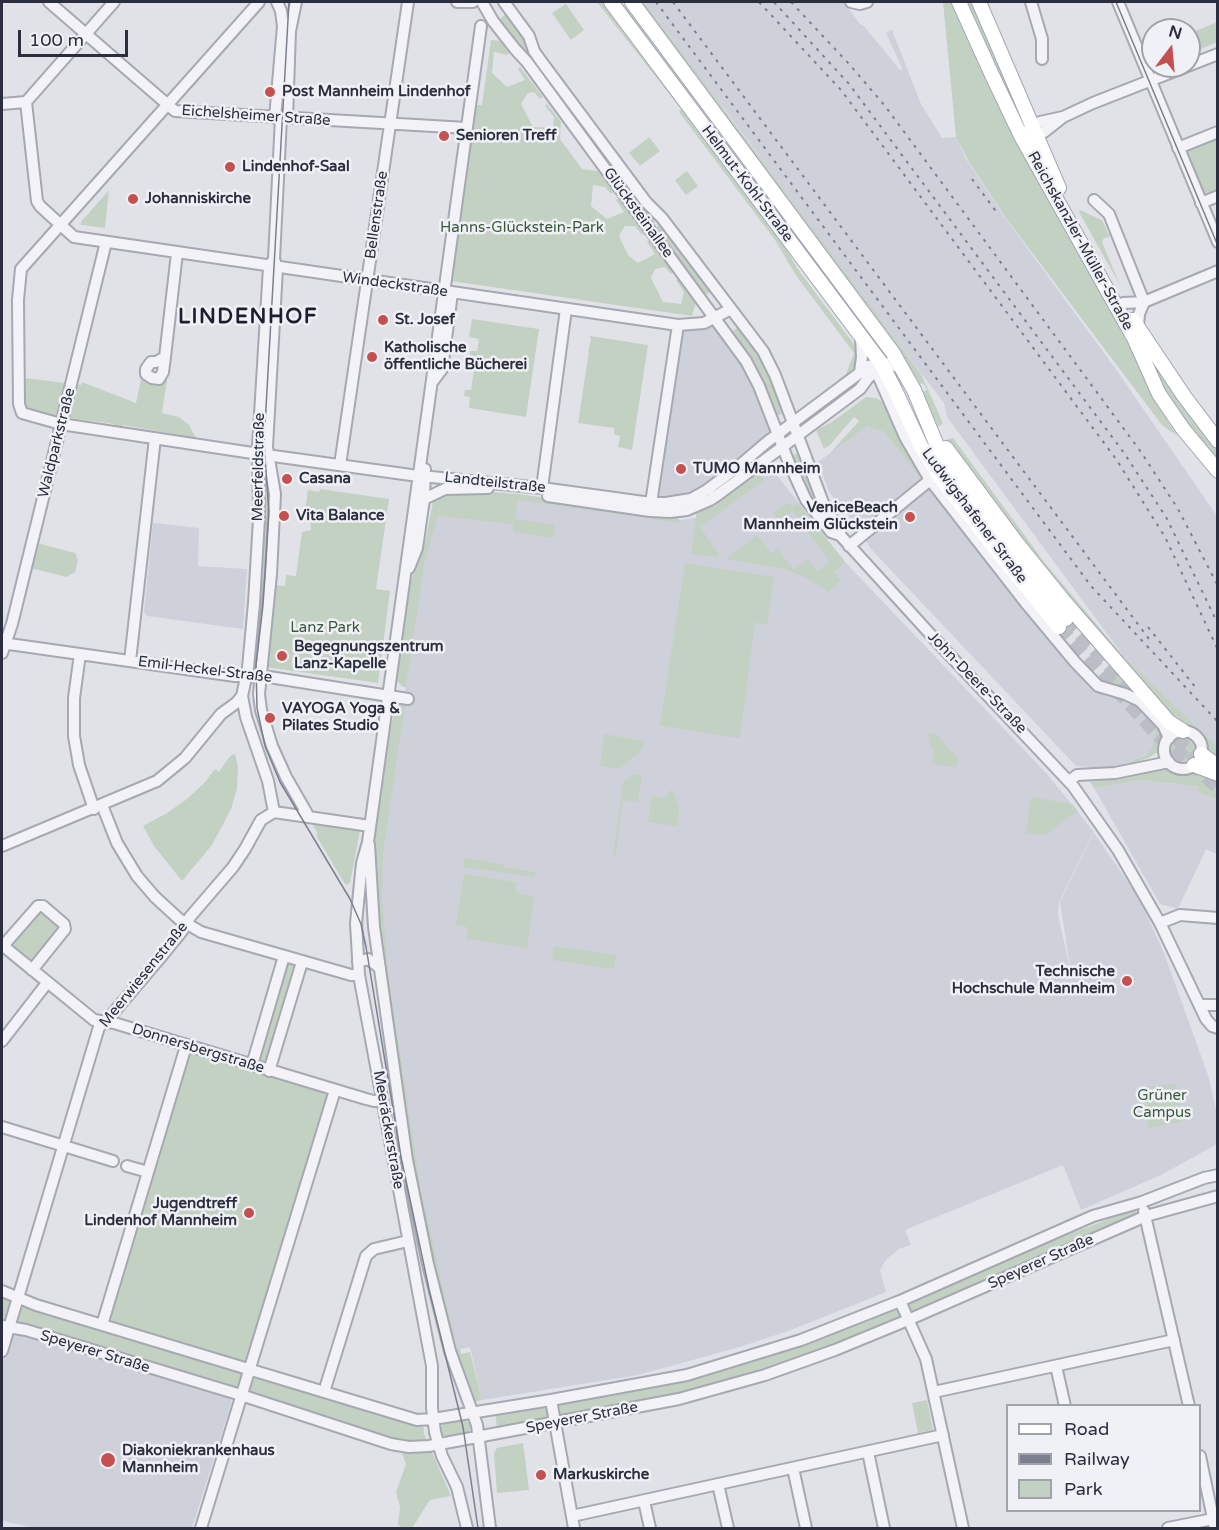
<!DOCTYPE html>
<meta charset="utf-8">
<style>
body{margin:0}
#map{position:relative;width:1219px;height:1530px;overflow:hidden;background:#e0e2e8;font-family:"Varela Round",sans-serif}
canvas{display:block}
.frame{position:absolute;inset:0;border:3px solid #2a2e3e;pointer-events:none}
.legend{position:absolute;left:1006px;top:1404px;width:195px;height:108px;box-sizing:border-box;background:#f0f1f6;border:2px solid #a1a3ac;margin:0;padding:8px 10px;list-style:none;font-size:18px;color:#2a2e3e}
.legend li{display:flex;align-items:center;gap:12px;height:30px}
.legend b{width:30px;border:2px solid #a1a3ac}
.north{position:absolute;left:1141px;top:18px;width:60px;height:60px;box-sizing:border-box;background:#f0f1f6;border:2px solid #a1a3ac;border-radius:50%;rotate:16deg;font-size:16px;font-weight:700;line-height:24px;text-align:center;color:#2a2e3e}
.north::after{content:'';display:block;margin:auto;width:21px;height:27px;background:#c4514f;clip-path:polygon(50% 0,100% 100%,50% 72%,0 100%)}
.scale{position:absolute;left:18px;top:30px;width:110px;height:27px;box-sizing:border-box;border:3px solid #2a2e3e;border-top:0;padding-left:8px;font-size:18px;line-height:21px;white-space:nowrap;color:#2a2e3e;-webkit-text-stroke:4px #f0f1f6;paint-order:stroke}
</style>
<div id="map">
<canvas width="1219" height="1530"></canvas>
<div class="frame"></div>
<ul class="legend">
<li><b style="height:8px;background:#fff"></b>Road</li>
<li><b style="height:8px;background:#7b7f90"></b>Railway</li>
<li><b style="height:16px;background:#c3d1c2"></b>Park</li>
</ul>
<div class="north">N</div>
<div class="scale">100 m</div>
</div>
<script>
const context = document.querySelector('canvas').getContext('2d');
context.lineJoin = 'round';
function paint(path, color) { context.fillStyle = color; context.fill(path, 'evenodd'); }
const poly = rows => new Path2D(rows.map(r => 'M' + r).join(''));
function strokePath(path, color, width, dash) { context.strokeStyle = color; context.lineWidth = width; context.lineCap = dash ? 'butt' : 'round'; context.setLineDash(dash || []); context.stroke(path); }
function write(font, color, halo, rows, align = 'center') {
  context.font = font + ' "Varela Round",sans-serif'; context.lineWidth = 5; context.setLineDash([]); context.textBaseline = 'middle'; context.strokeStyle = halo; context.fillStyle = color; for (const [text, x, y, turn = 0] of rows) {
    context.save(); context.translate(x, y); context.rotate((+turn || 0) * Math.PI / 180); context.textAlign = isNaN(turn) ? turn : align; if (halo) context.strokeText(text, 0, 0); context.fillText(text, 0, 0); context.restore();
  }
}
paint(poly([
 [644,2,844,2,859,23,864,26,900,70,902,68,886,33,892,30,921,104,942,138,956,137,966,159,1006,219,1115,368,1217,516,1217,746,1125,658,947,417,944,403,846,275,746,138,724,108,718,103],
 [715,321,749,371,774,434,695,495,654,501,679,327],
 [868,425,884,432,994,572,1094,690,1108,697,1125,698,1136,705,1147,716,1153,725,1156,733,1155,743,1150,751,1136,760,1120,766,1104,768,1076,766,870,548,859,529,829,492,818,462],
 [772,469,845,562,1047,774,1094,832,1059,902,1058,915,1071,973,1060,902,1094,833,1139,898,1164,953,1209,1078,1217,1114,1217,1144,1161,1175,1081,1210,1063,1165,905,1230,911,1245,899,1249,886,1260,880,1270,886,1292,791,1330,740,1347,638,1375,482,1400,470,1347,457,1350,421,1189,389,978,381,899,382,852,424,560,436,508,518,499,677,521,698,517,715,509],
 [153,523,199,528,198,566,247,569,243,629,147,616,144,612],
 [1144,780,1199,787,1199,792,1217,799,1217,854,1206,849,1178,909,1160,904,1094,788],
 [9,1327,205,1385,232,1401,192,1528,36,1528,2,1521,2,1351]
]), '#cfd1da');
paint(poly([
 [597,2,604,2,781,239,797,268,853,343,858,354,856,369,843,380,837,381,846,374,854,353,795,274,775,240,679,112,681,109],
 [618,2,621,2,632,13,881,347,882,356],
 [639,2,644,2,921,374,943,423,938,427,923,392,927,390,923,383,920,384,907,362],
 [943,2,955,2,1127,336,1159,407,1177,436,1162,425,1094,335,1006,218,969,162,956,137],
 [964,2,973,2,1025,122,1022,120,1002,80,994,66],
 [566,4,584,30,571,40,552,13],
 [506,14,658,217,650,228,496,22],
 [1217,22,1217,42,1189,54,1189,40,1195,37,1193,32],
 [491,40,501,41,509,53,507,55,494,52,492,73,507,87,525,80,518,69,520,67,543,97,540,99,534,92,528,93,521,104,533,127,553,128,554,117,545,106,547,104,561,122,560,139,582,169,598,171,614,192,611,194,605,187,593,185,591,206,607,219,624,212,616,200,618,198,644,234,642,235,635,226,625,226,619,236,628,255,638,263,655,254,647,242,649,240,673,272,671,274,665,267,655,269,651,278,663,302,681,304,684,292,676,280,678,279,696,302,692,316,451,281,476,105,482,105],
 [649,137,660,151,640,166,629,153],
 [1217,138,1217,189,1204,194,1187,150],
 [687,171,698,186,686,195,675,180],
 [109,190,105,228,81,225,81,222],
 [1080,210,1102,220,1110,237,1104,238,1102,242,1120,285,1079,212],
 [661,221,713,290,702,298,653,233],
 [472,319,539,329,526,417,469,408,470,397,464,396,465,390,471,390,476,357,470,356,470,351,477,351,479,339,469,337],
 [740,326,760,352,787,412,774,417,729,334],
 [590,336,648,345,632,450,618,447,620,436,614,434,614,428,578,423,589,351,588,351,591,340],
 [1146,350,1217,448,1217,464,1169,402],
 [142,375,167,380,162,413,179,417,189,425,196,438,123,425,122,430,114,429,114,424,56,416,25,408,25,378,81,385,82,382,136,403],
 [866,397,876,398,881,401,889,412,903,444,921,476,920,478,884,432,868,426,830,453,859,421,854,417,830,445,824,449,816,430,832,422],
 [953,438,1045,563,1125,658,1217,746,1217,763,1206,755,1204,743,1199,736,1191,729,1182,727,1077,611,952,452,945,440],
 [801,452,837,531,805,491,789,457],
 [259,454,268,454,274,483,255,676,248,667],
 [771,464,760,474,764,480,700,527,719,554,715,557,691,554,697,510],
 [320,489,389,499,376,589,390,591,378,683,265,667,276,585,285,586,286,575,296,576,302,532,311,530,310,518,304,517,308,490,319,492],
 [477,491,517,494,676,515,681,523,518,500,515,519,555,525,553,538,513,532,513,524,438,516,425,560,406,687,403,687,396,680,410,582,425,543,433,502,439,497,451,492],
 [788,502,792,507,798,503,845,562,834,572,841,580,828,592,807,578,785,569,726,559,757,535,771,553,778,549,794,570,808,559,817,571,830,562,792,511,779,521,773,513],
 [33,542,75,553,78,560,75,572,67,577,26,567],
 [685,563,774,577,767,624,755,623,740,738,660,726],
 [1114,665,1146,700,1096,681],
 [397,701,406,706,404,711,383,853,382,898,389,978,421,1189,457,1349,460,1349,461,1354,470,1352,482,1400,475,1402,470,1395,451,1349,417,1201,381,962,374,828,382,764],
 [1149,713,1164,736,1161,747,1156,753,1148,758,1121,767,1145,755,1152,748,1156,733,1147,716],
 [935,733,956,756,958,762,955,767,932,764,935,749,931,748,928,735],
 [604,734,644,741,642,750,619,769,600,766],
 '1171 750a12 12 0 1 1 24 0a12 12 0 1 1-24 0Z',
 [235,754,238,767,237,789,231,809,212,845,182,881,154,846,143,826,167,813,187,799,205,782,215,769,219,772,230,756],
 [1168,767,1183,772,1197,769,1217,778,1217,799,1198,792,1199,787,1184,785,1144,780,1094,788,1090,782,1129,777,1136,773],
 [635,774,642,775,638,802,623,800,616,855,613,855,623,782],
 [673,790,679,808,677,826,648,822,652,796,654,795,659,798,664,797,667,796,669,791],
 [1031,797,1072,804,1078,811,1045,835,1026,833],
 [312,824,360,831,350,883,346,885,343,881,317,837,317,832],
 [464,858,503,864,503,867,535,872,535,877,463,867],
 [464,874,516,882,515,889,518,893,534,897,527,948,466,939,468,930,465,926,456,925],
 [38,906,64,924,32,970,3,946],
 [554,946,616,955,614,969,552,960],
 [284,956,302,962,269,1070,330,1089,249,1366,423,1422,424,1434,451,1496,430,1500,412,1528,403,1528,398,1525,400,1507,396,1492,406,1464,399,1446,392,1437,245,1391,2,1326,2,1291,102,1325,186,1046,252,1065],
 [1175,1084,1182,1122,1149,1128,1143,1087],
 [1134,1209,1137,1213,1136,1215,912,1315,827,1349,677,1394,497,1428,495,1412,554,1406,687,1380,801,1346,907,1305,1047,1243],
 [927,1400,933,1430,918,1433,912,1403],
 [464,1419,470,1424,471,1428,466,1435,447,1438,441,1433,440,1429,445,1422],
 [523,1443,529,1490,497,1493,494,1453,497,1448]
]), '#c3d1c2');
strokePath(poly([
 [1066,619,1145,704],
 [1059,627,1159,736,1218,787],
 [1162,722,1185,747,1209,767]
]), '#bcbec6', 14, [14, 7]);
const minor = poly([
 [49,2,175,111,467,128],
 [114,2,26,102,37,201,40,206,74,237,678,325,704,323,731,309],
 [259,2,21,269,18,300,19,404,22,413,61,424,259,454,411,475,542,488,651,503,666,503,691,499,707,490,740,465,767,442,869,366,883,363,902,368],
 [457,2,473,2],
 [482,2,493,21,515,49,527,62,746,361,759,386,789,463,806,500,831,532,840,535,942,647,1073,786,1118,850,1137,883,1160,923,1206,1019,1212,1026,1218,1028],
 [504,2,529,36,534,51,541,61,646,202,662,218,763,351,775,375,825,508,840,530,840,535],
 [851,2,860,4,867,2],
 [1031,2,1042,39,1042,59],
 [1118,2,1218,242],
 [2,104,26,102],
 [275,118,283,26,281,11,277,2],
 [281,118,274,259,277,268,267,447,275,494,271,574,259,694,261,710,272,746,286,777,309,817],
 [287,118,290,31,296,2],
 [1028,130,1040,122,1063,117,1093,103,1218,54],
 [1031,136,1044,132,1063,117],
 [1178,148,1218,132],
 [1094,200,1109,214,1144,302],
 [1201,203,1218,196],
 [272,262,269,267,258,447,259,519,254,603,248,668,242,696,246,717,268,781,274,812],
 [1123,303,1144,302,1218,271],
 [1138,327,1139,314,1144,302],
 [165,357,163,372,159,379,152,378,146,374,146,369,151,362,156,362,165,357,177,253],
 [874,366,905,437,930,480,1025,602,1075,662,1098,686,1125,694,1140,701,1163,725,1169,738],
 [860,372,862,357,861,338],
 [433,381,442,369,452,293],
 [340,465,408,2],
 [542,488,566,309],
 [548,496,650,511,670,512,687,510,710,500,719,494,860,389,868,378,886,363],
 [424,499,445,489,488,488],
 [651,503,678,325],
 [849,546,930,480],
 [409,568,417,548,424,499,425,469],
 [2,643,235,676,269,677,408,699],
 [2,653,12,624,106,242],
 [80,654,74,698,74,736,79,765,94,809],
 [130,661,155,438],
 '1164 750a19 19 0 1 1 38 0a19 19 0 1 1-38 0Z',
 [1069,781,1077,775,1115,773,1169,762],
 [102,805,117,843,137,876,155,897,179,919,201,932,351,975,359,975],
 [274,812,370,826],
 [369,845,374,927,407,1160,428,1264,450,1351,477,1425,490,1528],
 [2,846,157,781,185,758,221,714,236,703,242,696],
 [1160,923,1180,915,1218,918],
 [2,945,94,1020,114,1023,366,1099,374,1101,382,1100],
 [3,946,38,906,43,906,64,924,65,929,32,970],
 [358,962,368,959,380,968],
 [1200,1005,1218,1005],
 [2,1041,47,983],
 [252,1065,284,956],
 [269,1071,302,962],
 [2,1127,113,1161],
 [127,1166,148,1172],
 [1144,1211,1189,1406],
 [2,1291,36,1305,417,1420,433,1419,551,1400,687,1375,801,1340,900,1301,1093,1216,1142,1202,1204,1178,1218,1175],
 [900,1301,926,1359,963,1528],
 [102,1325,186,1046],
 [2,1326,26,1330,241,1395,391,1444,409,1447,429,1446,679,1399,765,1375,835,1350,908,1320,1146,1216,1218,1196],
 [2,1351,99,1027,108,1019,160,958,182,931,190,917,233,867,245,849,261,820,274,812],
 [1056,1366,1065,1406],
 [324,1392,366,1256,374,1249,408,1241],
 [934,1392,1174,1340],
 [551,1400,574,1528],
 [868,1452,884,1528],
 [1200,1456,1215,1528],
 [793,1468,806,1528],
 [718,1484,728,1528],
 [644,1501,650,1528],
 [572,1516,943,1435],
 [201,1528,335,1090],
 [467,1528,457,1487,442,1456,435,1432,432,1408,432,1366,359,975,356,923,362,863,368,842,481,26],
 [1168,1528,1213,1519]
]);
const major = poly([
 [611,2,881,363,896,392,921,446,942,480,1001,556,1059,627],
 [632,2,893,353,914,390,940,453,956,481,1025,571,1066,619],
 [959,2,992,75,1021,136,1134,338,1159,394,1183,429,1218,471],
 [979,2,1059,188],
 [1133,320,1184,396,1218,441],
 [946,448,1016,542,1063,600,1169,722,1183,731],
 [1201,754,1218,766],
 [1194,765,1218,774]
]);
strokePath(minor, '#a6a8b2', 14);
strokePath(major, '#a1a5b3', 16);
strokePath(minor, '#f3f3f7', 10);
strokePath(major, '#fff', 14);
strokePath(poly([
 [289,2,264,443,269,512,263,605,256,665,257,708,265,746,280,782,350,899,361,924,366,947,401,1157,429,1289,463,1427,478,1528],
 [1116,2,1218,246]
]), '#7b7f90', 1.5);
strokePath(poly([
 [656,2,1091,586,1218,722],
 [673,2,1149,639],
 [759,2,841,90,1116,459,1165,537,1218,650],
 [774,2,849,84,1124,453,1166,517,1218,624],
 [791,2,850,65,885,106,1141,452,1178,509,1218,586],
 [972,179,998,214],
 [1148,627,1196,688]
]), '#7b7f90', 2, [3, 6]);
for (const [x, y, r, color] of [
 [270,92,6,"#c4514f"],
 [444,136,6,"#c4514f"],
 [230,167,6,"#c4514f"],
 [133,199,6,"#c4514f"],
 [383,320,6,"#c4514f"],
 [372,357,6,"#c4514f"],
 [681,469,6,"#c4514f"],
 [287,479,6,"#c4514f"],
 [284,516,6,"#c4514f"],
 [910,517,6,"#c4514f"],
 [282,656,6,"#c4514f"],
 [270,718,6,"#c4514f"],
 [1127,981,6,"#c4514f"],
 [249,1213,6,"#c4514f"],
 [108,1460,8,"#c4514f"],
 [541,1475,6,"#c4514f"]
]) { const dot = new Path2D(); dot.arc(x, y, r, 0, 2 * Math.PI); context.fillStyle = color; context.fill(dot); strokePath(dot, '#f0f1f6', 2); }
write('bold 15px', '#2a2e3e', '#f0f1f6', [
 ["Post Mannheim Lindenhof",282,92],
 ["Senioren Treff",456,136],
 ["Lindenhof-Saal",242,167],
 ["Johanniskirche",145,199],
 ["St. Josef",395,320],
 ["Katholische",384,348],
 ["öffentliche Bücherei",384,365],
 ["TUMO Mannheim",693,469],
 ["Casana",299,479],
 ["VeniceBeach",898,508,"right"],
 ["Mannheim Glückstein",898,525,"right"],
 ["Vita Balance",296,516],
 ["Begegnungszentrum",294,647],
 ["Lanz-Kapelle",294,664],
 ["VAYOGA Yoga &",282,709],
 ["Pilates Studio",282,726],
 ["Technische",1115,972,"right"],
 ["Hochschule Mannheim",1115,989,"right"],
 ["Jugendtreff",237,1204,"right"],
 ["Lindenhof Mannheim",237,1221,"right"],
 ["Diakoniekrankenhaus",122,1451],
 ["Mannheim",122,1468],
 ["Markuskirche",553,1475]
], 'left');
write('15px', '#2a2e3e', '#f0f1f6', [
 ["Eichelsheimer Straße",256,116,4],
 ["Helmut-Kohl-Straße",747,184,53],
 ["Glücksteinallee",638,213,54],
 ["Bellenstraße",377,215,-82],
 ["Reichskanzler-Müller-Straße",1080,241,61],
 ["Windeckstraße",395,285,8],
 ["Waldparkstraße",57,443,-76],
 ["Meerfeldstraße",259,467,-89],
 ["Landteilstraße",495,483,6],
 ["Ludwigshafener Straße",974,516,53],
 ["Emil-Heckel-Straße",205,670,7],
 ["John-Deere-Straße",977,683,46],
 ["Meerwiesenstraße",144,975,-51],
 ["Donnersbergstraße",198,1049,17],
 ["Meeräckerstraße",388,1130,80],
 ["Speyerer Straße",1041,1262,-24],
 ["Speyerer Straße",95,1352,17],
 ["Speyerer Straße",582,1418,-11]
]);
write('15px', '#395939', '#f0f1f6', [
 ["Hanns-Glückstein-Park",522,228],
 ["Lanz Park",325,628],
 ["Grüner",1162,1096],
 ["Campus",1162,1113]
]);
context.letterSpacing = '1.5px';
write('bold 21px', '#1c1f2f', '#f0f1f6', [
 ["LINDENHOF",248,317]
]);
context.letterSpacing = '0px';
</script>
